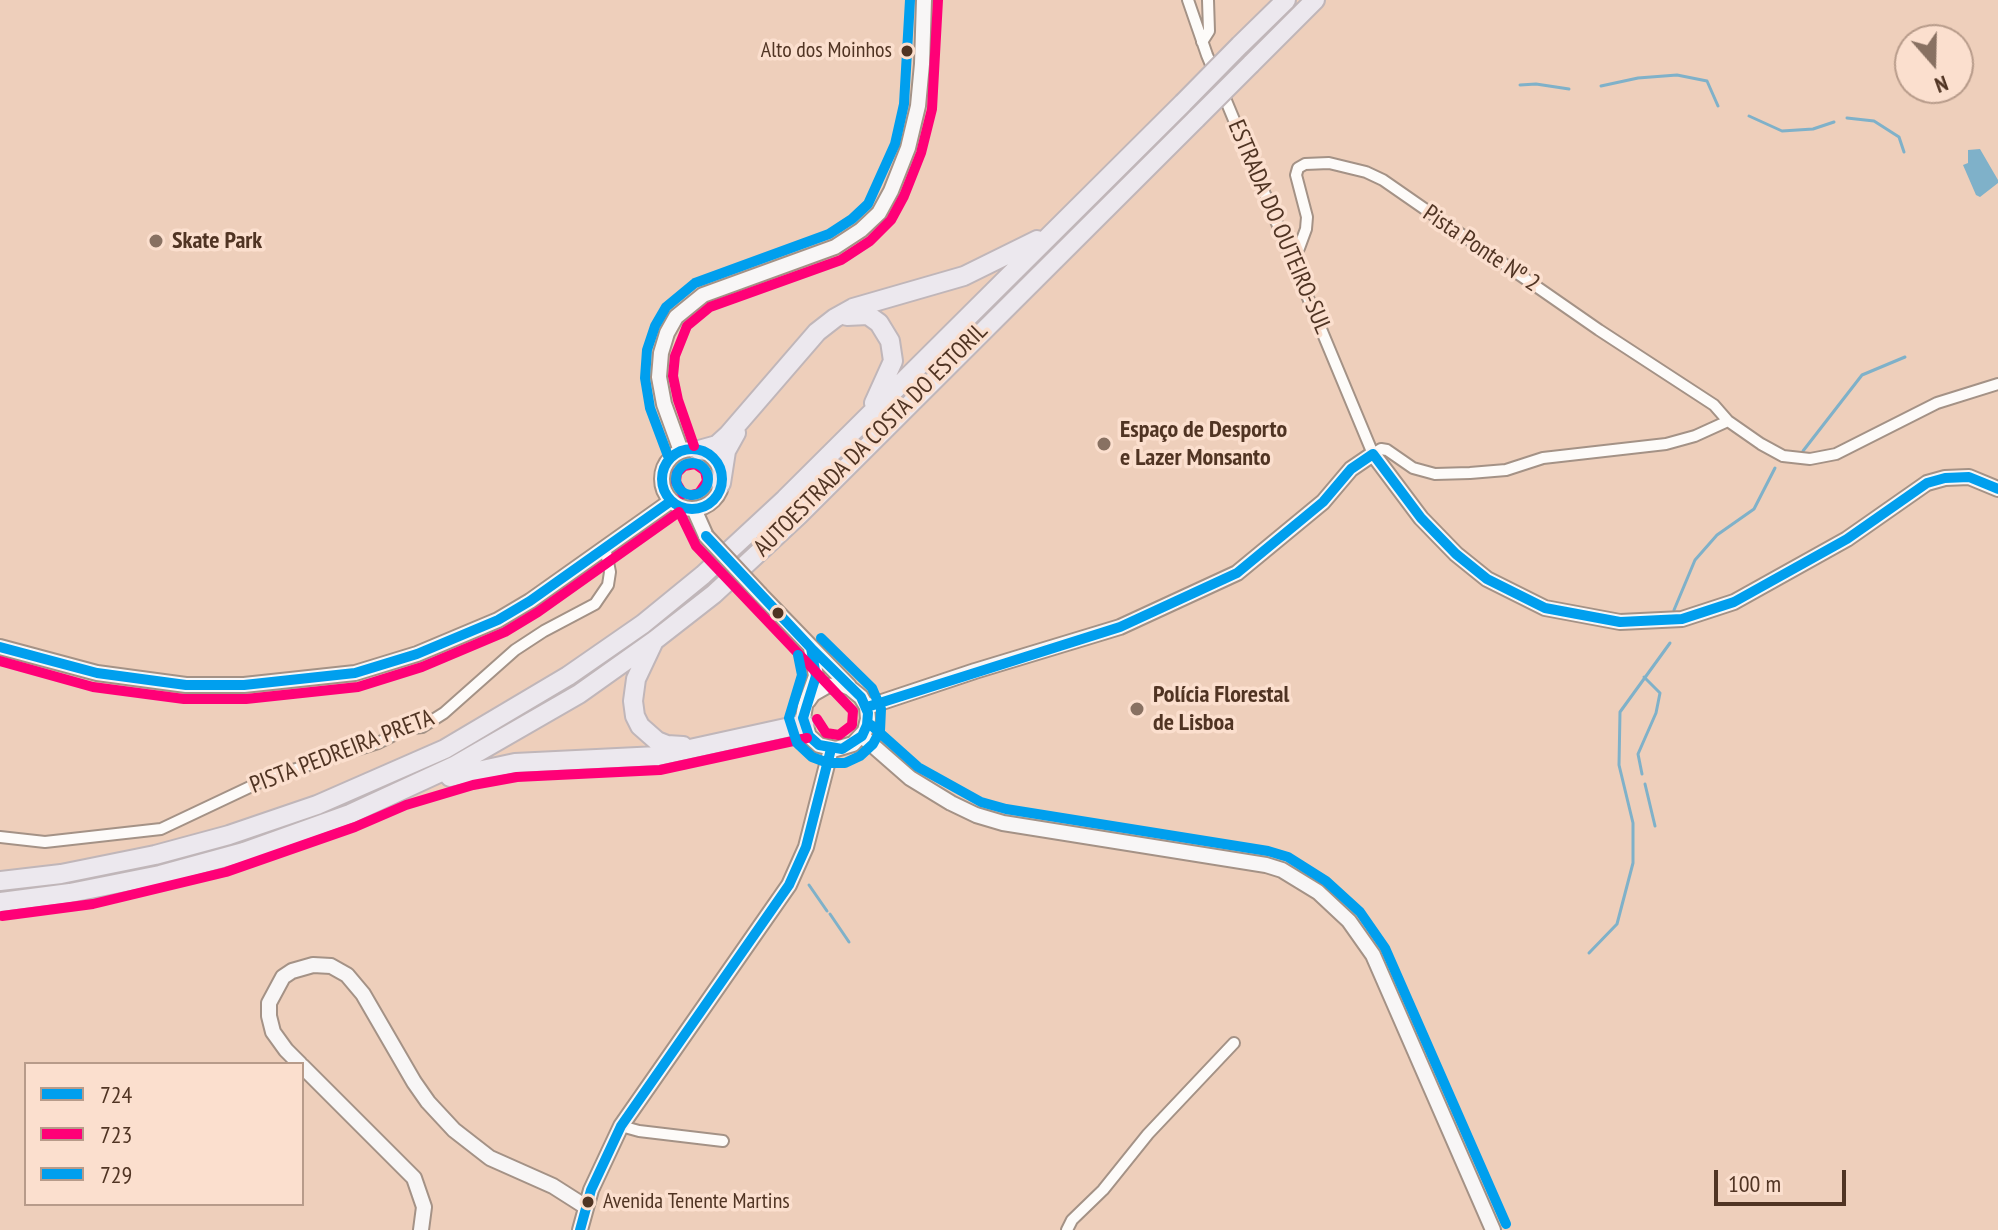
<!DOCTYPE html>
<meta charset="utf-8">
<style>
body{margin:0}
#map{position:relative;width:1998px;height:1230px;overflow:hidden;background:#f0e2d8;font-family:"PT Sans Narrow",sans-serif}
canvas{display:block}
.legend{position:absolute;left:24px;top:1062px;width:280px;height:144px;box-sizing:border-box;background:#fbdfce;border:2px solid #b79b8a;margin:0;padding:10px 14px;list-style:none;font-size:24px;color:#503423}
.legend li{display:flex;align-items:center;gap:16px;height:40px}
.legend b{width:40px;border:2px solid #b79b8a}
.north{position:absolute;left:1894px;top:24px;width:80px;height:80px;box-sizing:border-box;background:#fbdfce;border:2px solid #b79b8a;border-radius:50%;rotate:160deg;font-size:22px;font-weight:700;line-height:32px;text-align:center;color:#503423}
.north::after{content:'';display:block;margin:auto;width:28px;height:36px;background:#887162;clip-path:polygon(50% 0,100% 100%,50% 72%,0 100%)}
.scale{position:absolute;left:1714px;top:1170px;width:132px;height:36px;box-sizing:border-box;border:4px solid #503423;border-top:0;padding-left:10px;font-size:24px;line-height:28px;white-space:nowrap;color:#503423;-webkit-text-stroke:6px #fbdfce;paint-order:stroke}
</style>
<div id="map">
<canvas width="1998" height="1230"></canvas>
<ul class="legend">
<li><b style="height:10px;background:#009fee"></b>724</li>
<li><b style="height:10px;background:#f07"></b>723</li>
<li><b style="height:10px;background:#009fee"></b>729</li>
</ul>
<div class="north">N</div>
<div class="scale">100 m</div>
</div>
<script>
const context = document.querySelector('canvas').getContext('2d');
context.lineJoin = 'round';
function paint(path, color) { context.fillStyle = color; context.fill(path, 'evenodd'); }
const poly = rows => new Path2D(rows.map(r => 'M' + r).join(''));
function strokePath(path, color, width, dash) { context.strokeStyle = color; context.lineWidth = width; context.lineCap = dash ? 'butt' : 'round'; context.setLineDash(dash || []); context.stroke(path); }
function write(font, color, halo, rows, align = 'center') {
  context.font = font + ' "PT Sans Narrow",sans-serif'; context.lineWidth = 7; context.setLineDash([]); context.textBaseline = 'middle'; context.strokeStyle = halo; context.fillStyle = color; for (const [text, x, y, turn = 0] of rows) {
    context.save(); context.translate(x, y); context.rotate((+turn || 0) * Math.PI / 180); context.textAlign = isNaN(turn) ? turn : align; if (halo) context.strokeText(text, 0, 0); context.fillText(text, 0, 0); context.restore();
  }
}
paint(poly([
 [0,0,1998,0,1998,1230,0,1230],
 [1910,40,1958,40,1958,88,1910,88],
 [26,1064,302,1064,302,1204,26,1204]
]), '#eecfbb');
paint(poly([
 [1980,149,1998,180,1998,183,1980,197,1976,195,1963,165,1968,163,1968,150]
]), '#7fb1c9');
strokePath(poly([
 [1520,85,1536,84,1569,89],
 [1601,86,1638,78,1677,75,1707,81,1718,106],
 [1749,116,1782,131,1813,129,1834,122],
 [1847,118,1874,121,1899,137,1904,152],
 [1803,451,1862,375,1905,357],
 [1674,610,1695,560,1717,535,1754,509,1775,468],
 [1642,774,1638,754,1656,713,1660,693,1644,677],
 [1645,784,1655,826],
 [809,885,827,911],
 [830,914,849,942],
 [1589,953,1617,924,1633,863,1633,823,1619,765,1620,712,1670,643]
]), '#7fb1c9', 3);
const street = poly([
 [1188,0,1207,55,1373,454,1381,449,1387,450,1413,468,1435,474,1470,473,1506,470,1543,458,1666,444,1695,436,1728,421],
 [1202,42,1209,31,1208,0],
 [1290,253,1299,248,1306,229,1307,217,1296,175,1298,168,1305,164,1329,163,1366,172,1383,180,1599,330,1714,405,1728,421,1761,444,1783,456,1810,459,1836,454,1937,403,1998,384],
 [0,837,45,842,161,829,271,777,378,743,406,729,422,727,444,713,515,650,544,631,595,604,608,585,610,572,605,547],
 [621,1126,639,1131,723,1141],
 [1067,1230,1072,1220,1103,1190,1148,1134,1234,1043]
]);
const secondary = poly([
 '662 479a30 30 0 1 1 60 0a30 30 0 1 1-60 0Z',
 [681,451,664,404,659,377,661,353,667,333,676,317,703,295,835,247,861,230,879,213,891,191,908,148,918,106,922,64,924,0],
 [694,509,706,536],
 [760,594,849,686],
 [0,647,97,673,186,685,244,685,355,673,417,654,498,620,530,601,671,501],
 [808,701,813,694,827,686,843,685,850,688,861,697,867,707,868,719,865,731,853,744,836,749,819,745,809,736,803,718,805,706,816,676,811,648],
 [867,707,975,671,1120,627,1237,573,1323,502,1351,469,1373,454,1421,518,1456,554,1487,579,1545,608,1620,622,1682,619,1734,602,1847,539,1927,483,1945,478,1969,477,1998,489],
 [862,736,910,778,951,803,976,815,1003,823,1266,865,1282,870,1318,892,1349,921,1373,955,1493,1230],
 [300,1064,286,1050,273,1032,269,1016,269,1003,283,977,292,971,313,965,331,966,347,975,363,994,414,1082,428,1102,454,1130,490,1158,553,1186,586,1207],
 [302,1066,414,1178,424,1207,421,1230],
 [580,1230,591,1190,621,1126,789,885,806,847,831,749]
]);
const highway = poly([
 [1240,45,1286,0],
 [1251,64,1315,0],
 [847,316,868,315,879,323,890,341,893,361,874,403],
 [699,450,717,445,728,435,817,332,835,318,853,308,964,276,1037,240],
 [721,483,726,451,736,433],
 [653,643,636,679,633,701,635,716,640,726,657,741,667,745,683,746],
 [450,777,515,763,658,756,804,724],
 [0,881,61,874,155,855,229,835,317,805,445,749,568,676,643,624,703,575,785,499,1183,103],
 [0,902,70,893,160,875,244,852,350,814,454,766,579,694,655,640,714,594,799,515,1196,119]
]);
strokePath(street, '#a49286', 14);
strokePath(secondary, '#a49286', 18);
strokePath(highway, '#c0b6b9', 22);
strokePath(street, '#fdfbf9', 10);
strokePath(secondary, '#f8f6f6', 14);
strokePath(highway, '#ece8ee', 18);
const secondaryBridge = poly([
 [706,536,760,594]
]);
const highwayBridge = poly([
 [1183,103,1240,45],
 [1196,119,1251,64]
]);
strokePath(secondaryBridge, '#a49286', 18, []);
strokePath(highwayBridge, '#c0b6b9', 22, []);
strokePath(secondaryBridge, '#f8f6f6', 14);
strokePath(highwayBridge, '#ece8ee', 18);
strokePath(poly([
 '662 479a30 30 0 1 1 60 0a30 30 0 1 1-60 0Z',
 [1373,454,1421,518,1456,554,1487,579,1545,608,1620,622,1682,619,1734,602,1847,539,1927,483,1945,478,1969,477,1998,489],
 [706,536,811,648],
 [706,536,811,648],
 [0,647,97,673,186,685,244,685,355,673,417,654,498,620,530,601,671,501],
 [811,648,861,697,868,713,867,725,862,736,842,749,819,745,809,736,803,718,816,676,811,648],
 [867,707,1120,627,1237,573,1323,502,1351,469,1373,454],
 [580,1230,591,1190,621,1126,789,885,806,847,831,749]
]), '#009fee', 10);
strokePath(poly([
 [694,446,678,400,673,376,675,356,687,326,710,307,841,260,870,241,891,220,904,196,921,153,932,109,938,0],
 [683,494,676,482,677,473,684,466,695,464,705,471,707,481,699,493,691,495],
 [681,515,696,546,853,711,852,725,839,735,826,733,817,719],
 [0,661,93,687,184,699,246,699,358,687,422,667,505,632,538,612,679,512],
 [2,916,93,904,226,872,355,827,406,805,473,785,517,777,660,770,807,738]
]), '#f07', 10);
strokePath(poly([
 [668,456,650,408,645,378,647,350,655,326,666,307,695,283,829,234,852,219,868,204,895,144,904,104,910,0],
 '676 479a16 16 0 1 1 32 0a16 16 0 1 1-32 0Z',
 [798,655,802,675,789,718,797,743,812,757,828,763,845,763,860,756,873,744,880,731,881,709,872,688,821,638],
 [871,725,918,767,981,802,1006,809,1268,851,1288,857,1326,881,1360,912,1385,948,1506,1224]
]), '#009fee', 10);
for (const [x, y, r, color] of [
 [907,51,7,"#503423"],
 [156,241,8,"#887162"],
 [1104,444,8,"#887162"],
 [778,613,7,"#503423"],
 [1137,709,8,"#887162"],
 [588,1202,7,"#503423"]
]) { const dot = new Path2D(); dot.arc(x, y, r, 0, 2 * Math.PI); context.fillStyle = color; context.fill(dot); strokePath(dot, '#fbdfce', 3); }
write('22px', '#503423', '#fbdfce', [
 ["Alto dos Moinhos",892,51],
 ["Avenida Tenente Martins",603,1202,"left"]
], 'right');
write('24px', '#503423', '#fbdfce', [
 ["ESTRADA DO OUTEIRO-SUL",1279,227,67],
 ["Pista Ponte Nº 2",1481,249,34],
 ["AUTOESTRADA DA COSTA DO ESTORIL",871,440,-45],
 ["PISTA PEDREIRA PRETA",342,752,-21]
]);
write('bold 24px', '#503423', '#fbdfce', [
 ["Skate Park",172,241],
 ["Espaço de Desporto",1120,430],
 ["e Lazer Monsanto",1120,458],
 ["Polícia Florestal",1153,695],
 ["de Lisboa",1153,723]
], 'left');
</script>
